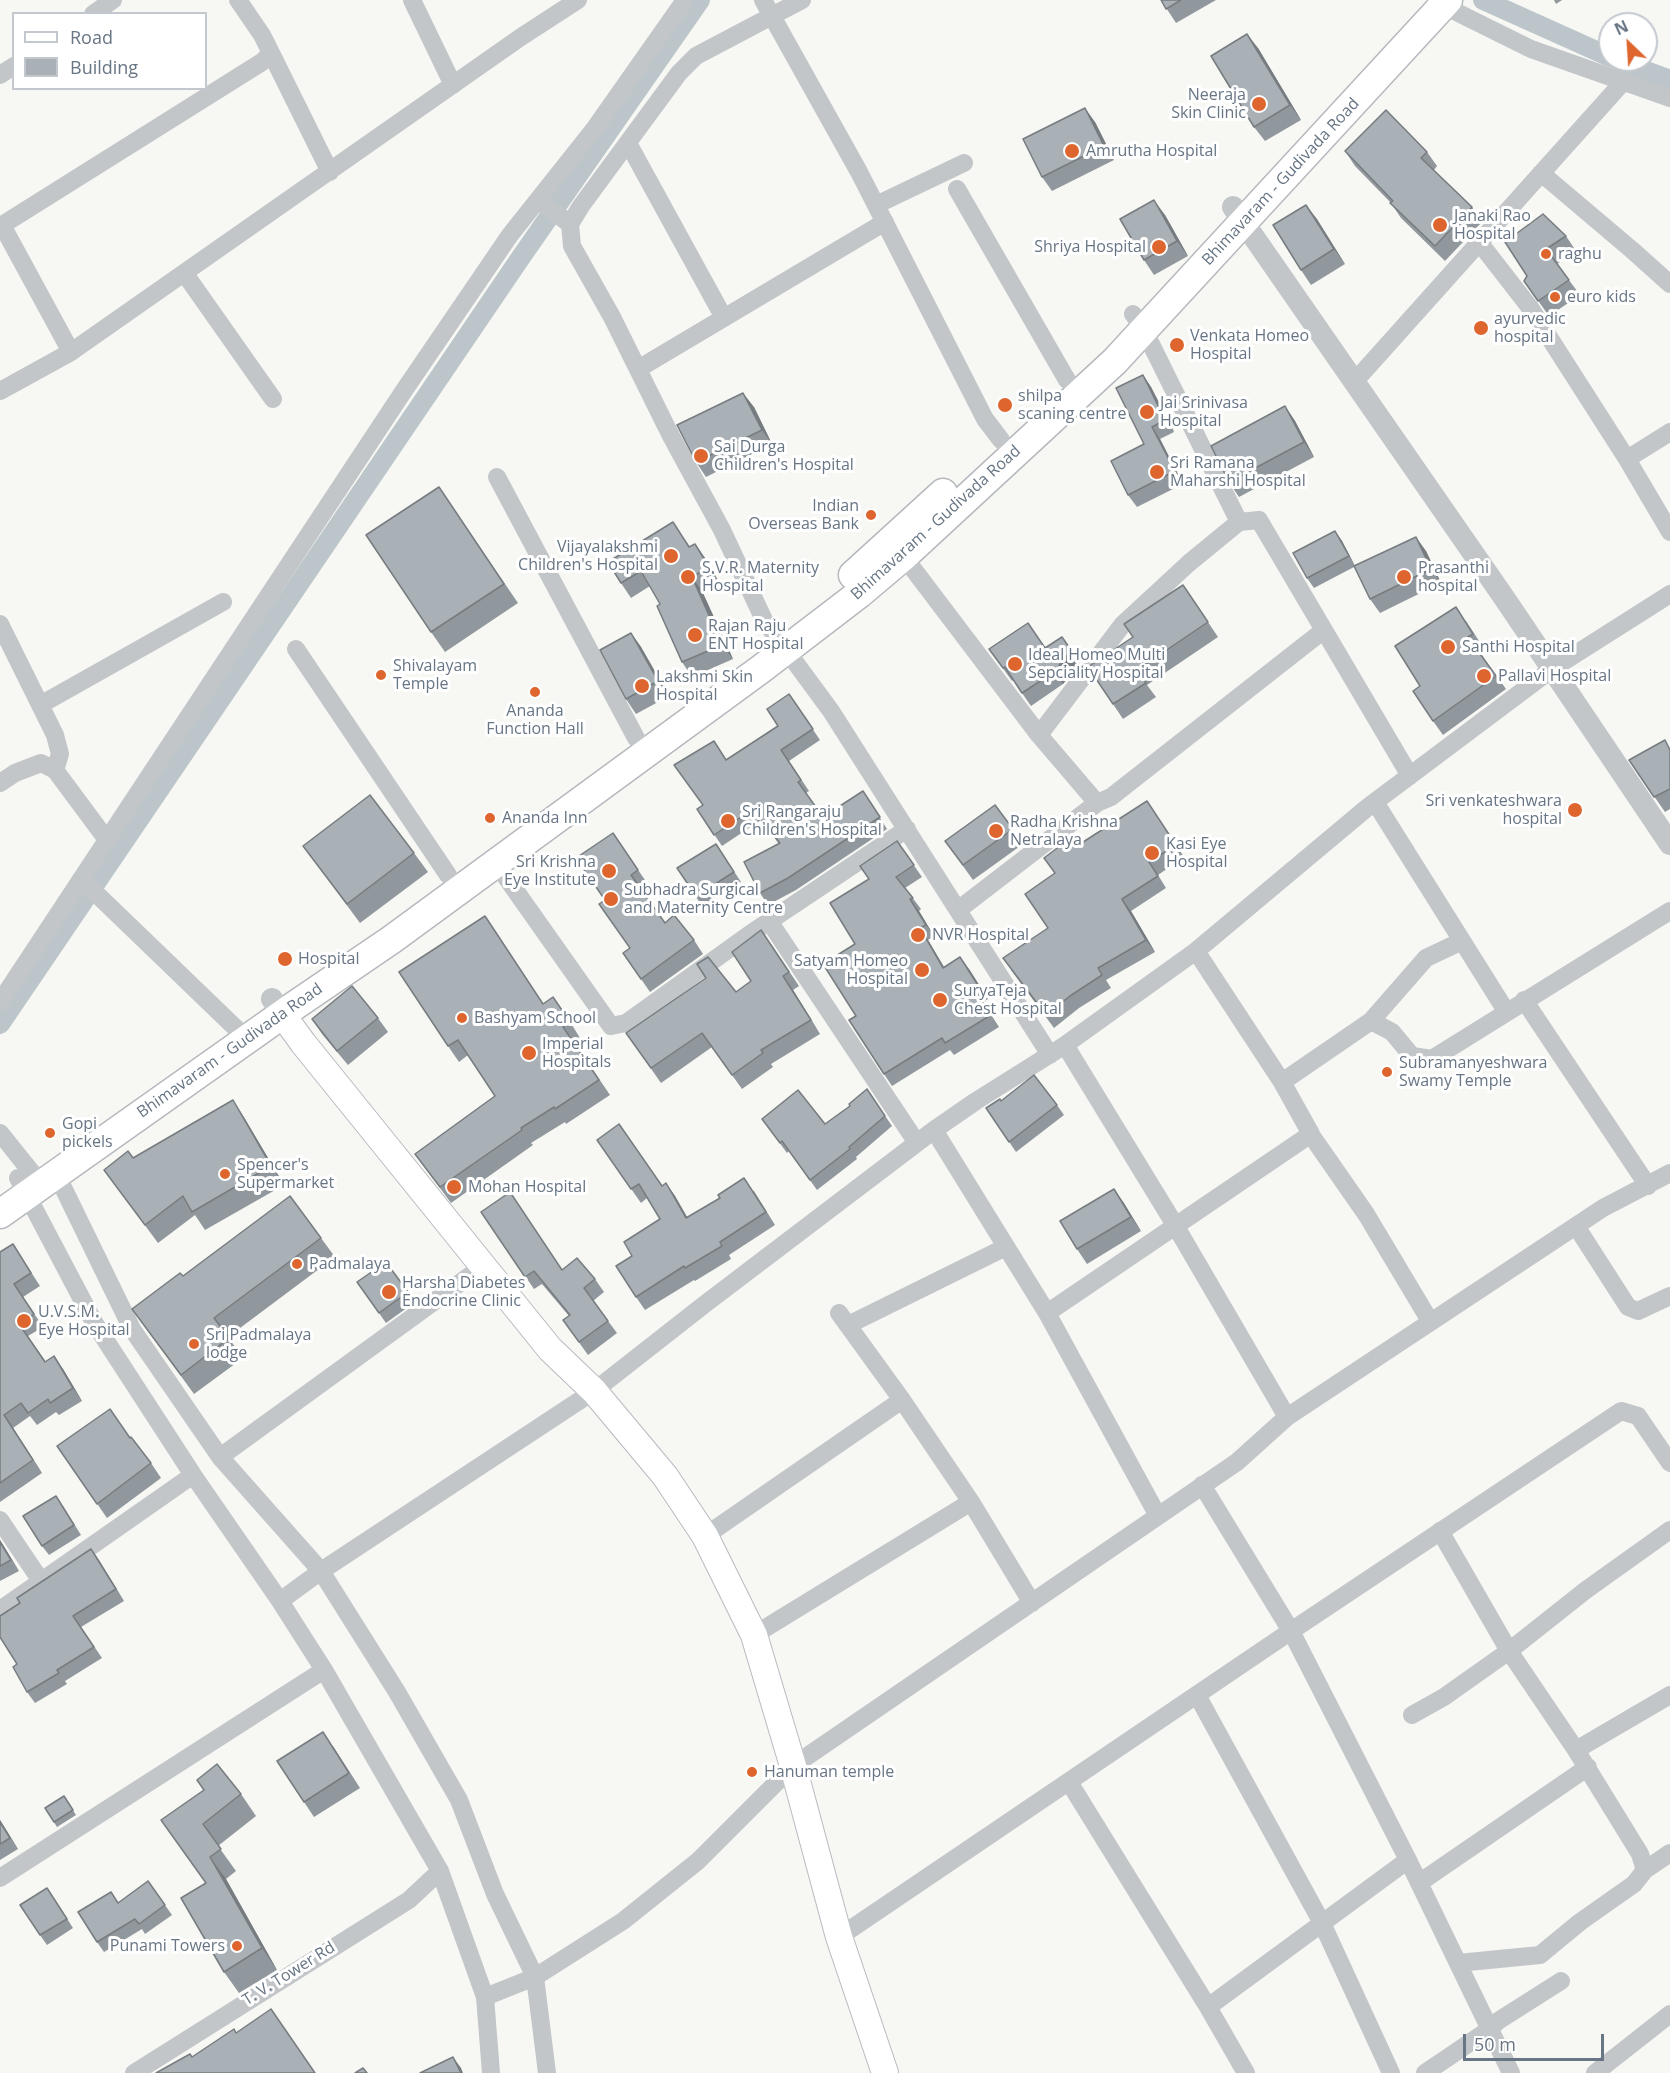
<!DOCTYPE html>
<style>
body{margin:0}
#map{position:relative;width:1670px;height:2073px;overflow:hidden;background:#f7f7f4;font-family:"Open Sans",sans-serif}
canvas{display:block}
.legend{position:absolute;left:12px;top:12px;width:195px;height:78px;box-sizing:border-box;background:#fff;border:2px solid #c2c8ce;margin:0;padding:8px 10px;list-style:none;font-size:18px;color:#677584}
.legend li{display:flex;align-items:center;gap:12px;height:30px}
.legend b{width:30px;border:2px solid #c2c8ce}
.north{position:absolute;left:1598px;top:12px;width:60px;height:60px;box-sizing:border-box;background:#fff;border:2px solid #c2c8ce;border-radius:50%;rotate:335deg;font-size:16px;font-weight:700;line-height:24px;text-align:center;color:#677584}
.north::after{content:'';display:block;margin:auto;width:21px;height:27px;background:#de652d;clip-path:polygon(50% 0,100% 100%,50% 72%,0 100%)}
.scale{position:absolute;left:1463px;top:2034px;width:141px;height:27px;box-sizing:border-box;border:3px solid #677584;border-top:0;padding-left:8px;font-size:18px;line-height:21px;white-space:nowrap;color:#677584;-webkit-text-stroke:4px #fff;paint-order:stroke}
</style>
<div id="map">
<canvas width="1670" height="2073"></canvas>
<ul class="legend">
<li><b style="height:8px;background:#fff"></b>Road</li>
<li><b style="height:16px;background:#a9b1b6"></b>Building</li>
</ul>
<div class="north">N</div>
<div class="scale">50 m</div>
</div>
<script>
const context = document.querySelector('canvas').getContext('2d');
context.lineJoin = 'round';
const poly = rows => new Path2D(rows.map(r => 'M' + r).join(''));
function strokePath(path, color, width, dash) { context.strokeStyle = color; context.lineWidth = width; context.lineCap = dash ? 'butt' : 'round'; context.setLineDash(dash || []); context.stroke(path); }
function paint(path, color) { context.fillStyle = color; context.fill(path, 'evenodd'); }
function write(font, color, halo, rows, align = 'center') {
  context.font = font + ' "Open Sans",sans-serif'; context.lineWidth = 6; context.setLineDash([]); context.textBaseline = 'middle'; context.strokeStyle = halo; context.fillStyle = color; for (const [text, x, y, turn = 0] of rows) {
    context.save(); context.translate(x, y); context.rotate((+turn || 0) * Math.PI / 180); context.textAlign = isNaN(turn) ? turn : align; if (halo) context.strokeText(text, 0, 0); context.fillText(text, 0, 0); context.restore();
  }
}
strokePath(poly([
 [1483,0,1610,57],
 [1617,60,1670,80],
 [0,1024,519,260,700,0]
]), '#bcc6ca', 20);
const secondary = poly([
 [282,1014,303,1043,550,1349,594,1391,665,1476,705,1536,754,1635,793,1766,839,1937,885,2073]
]);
const primary = poly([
 [853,575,943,493],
 [0,1214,294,1006,391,940,761,669,859,594,904,556,1115,361,1448,0]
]);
strokePath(secondary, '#b7bbc0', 28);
strokePath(primary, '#b5b9bd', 31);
strokePath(poly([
 [412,0,453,85],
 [763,0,859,172,985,419,1001,440],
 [802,0,696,56,679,73,581,206,570,224,572,246,612,317,671,436,722,530,764,620,831,711,1050,1055],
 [1436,2,1531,49,1670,98],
 [93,14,113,0],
 [271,53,330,172],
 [0,75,14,66],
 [628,143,724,318],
 [1541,173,1632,250,1670,284],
 [957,189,1067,380],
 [538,200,570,224],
 [876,205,964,163],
 [1479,242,1531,309,1627,459,1670,532],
 [185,274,273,399],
 [1133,314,1144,330,1239,522,1259,520,1410,776],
 [71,352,2,225,262,62,271,53,262,35,238,0],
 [638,369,885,222],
 [1355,381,1623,82],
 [0,391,71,352,521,37,578,0],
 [1627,459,1670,432],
 [497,477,636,738],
 [898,549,1039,735,1097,803,1111,797,1324,630],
 [0,624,55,735,60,754,55,770],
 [296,649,448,875],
 [40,705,223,602],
 [1039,735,1123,624,1189,563,1239,522],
 [0,783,15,773,41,763,55,770,107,840],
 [1375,802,1506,1011],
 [496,863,611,1026,626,1023,750,934,907,829],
 [81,879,247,1039],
 [958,910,1097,803],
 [769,921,917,1143],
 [1524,1000,1648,1186],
 [0,1002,403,392,510,235,595,128,685,0],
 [1371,1021,1426,958,1462,941],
 [1065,1045,1175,1225,1287,1417],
 [1282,1082,1371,1021,1392,1032,1412,1056,1432,1059,1670,911],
 [934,1130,1047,1313,1158,1516],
 [0,1133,41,1184],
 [1311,1135,1366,1214,1430,1321],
 [56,1173,132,1329,220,1457,321,1571,397,1692,459,1800,495,1894,535,1977,547,2073],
 [18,1178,95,1324,193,1475,280,1601,324,1670,440,1871,485,1997,491,2073],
 [1576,1226,1628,1307,1638,1311,1670,1296],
 [839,1313,902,1400,971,1502,1032,1603],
 [1047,1313,1311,1134,1282,1082,1196,951],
 [848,1325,1006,1247],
 [220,1457,483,1266],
 [1202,1485,1291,1631,1408,1860,1511,2073],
 [0,1520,41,1581],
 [1440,1531,1509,1651,1576,1750],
 [705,1536,902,1400],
 [280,1601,321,1571,594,1391,705,1304,934,1130,976,1101,1065,1045,1196,951,1368,807,1552,669,1670,594],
 [0,1610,193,1475],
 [754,1635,971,1502],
 [1197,1695,1322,1923,1391,2073],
 [1412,1715,1444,1697,1509,1651,1586,1590,1670,1530],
 [1069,1782,1208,2007,1246,2073],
 [1645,1870,1670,1853],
 [0,1878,324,1670],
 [1419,1883,1588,1767],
 [839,1937,1291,1631,1621,1411,1638,1416,1670,1463],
 [1458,1963,1540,1955,1580,1922,1634,1884,1645,1870,1640,1854,1576,1750,1670,1695],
 [485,1997,535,1977,623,1921,698,1861,793,1766,1237,1462,1287,1417,1603,1208,1670,1173],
 [1208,2007,1408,1860],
 [134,2073,409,1900,440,1871],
 [1425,2073,1490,2029,1498,2021,1561,1981],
 [1595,2073,1670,2014]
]), '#c2c6c9', 18);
strokePath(poly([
 [1233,207,1505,599,1670,844],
 [272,999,282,1014]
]), '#c2c6c9', 22);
strokePath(secondary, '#fff', 26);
strokePath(primary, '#fff', 28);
paint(poly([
 [1161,0,1216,0,1176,23],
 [1554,0,1562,0,1556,4],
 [1258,48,1301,120,1265,141,1254,127],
 [1095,122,1114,160,1052,191,1042,177],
 [1345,151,1427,152,1437,166,1434,170,1472,207,1482,222,1445,261,1401,218,1391,203,1355,166],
 [1306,205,1345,264,1311,285,1301,270],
 [1165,215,1188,256,1154,275,1144,260],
 [1566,236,1576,251,1557,264,1580,295,1549,316,1524,281,1527,276,1505,242],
 [1143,375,1151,387,1174,432,1160,439,1183,484,1137,507,1128,495,1144,444],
 [1285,406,1295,421,1314,457,1239,497,1229,482],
 [754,407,772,444,706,477,696,462],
 [439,487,518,603,445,652,431,632],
 [1335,531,1342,541,1355,566,1426,551,1441,583,1380,613,1370,599,1354,567,1314,588,1307,578],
 [683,537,690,547,695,544,705,558,719,582,702,591,733,659,692,677,682,662,660,604,650,586,631,598,621,583],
 [1183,585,1218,637,1147,685,1156,697,1123,719,1113,704,1133,637],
 [1466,621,1483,647,1478,650,1506,689,1443,735,1433,721,1420,686],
 [631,633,641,647,669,696,636,714,626,699],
 [1045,648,1080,663,1063,684,1031,706,1013,680,1012,681,989,649],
 [789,694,820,740,789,761,809,791,806,793,823,817,863,791,887,829,796,890,768,905,760,893,779,844,761,820,722,846,697,809,703,805,727,760,778,726],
 [1670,748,1670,809,1665,812,1629,760],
 [995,805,1023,844,973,880,945,841],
 [1155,813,1184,857,1158,875,1166,888,1131,911,1155,952,1106,980,1111,988,1079,1008,1054,1028,1011,970,1048,928,1055,873,1044,858],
 [613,833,647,883,640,888,665,923,694,940,703,954,650,992,623,953,630,948],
 [897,841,922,877,905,888,921,909,919,911,934,936,928,940,944,967,969,969,988,999,983,1002,999,1027,954,1055,950,1050,892,1086,884,1074,856,1016,855,944],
 [303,846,414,853,428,872,360,923],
 [722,853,741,882,702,906,677,868],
 [496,932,543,1004,553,997,564,1012,580,1038,574,1042,610,1095,566,1124,565,1122,531,1143,533,1145,451,1203,415,1154,495,1096,468,1055,459,1062,448,1046],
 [771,944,799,986,793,990,820,1034,771,1064,773,1067,742,1089,712,1047,661,1083,626,1033,736,992,751,981],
 [378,1018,388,1032,348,1065,322,1034,312,1019],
 [867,1089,892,1126,856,1157,857,1159,817,1190,789,1151,787,1153,762,1119,825,1124,850,1106],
 [233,1100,245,1119,284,1185,205,1230,195,1215,158,1243,104,1170,133,1158],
 [1001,1101,1057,1105,1064,1115,1016,1152,986,1108],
 [597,1140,662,1186,666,1183,675,1196,687,1217,754,1191,775,1225,729,1255,731,1259,695,1281,694,1280,645,1310,636,1297,632,1256,660,1219,647,1198,641,1203],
 [1114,1189,1141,1231,1087,1264,1077,1249],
 [481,1212,563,1270,595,1279,604,1292,593,1301,617,1333,588,1355,563,1320,569,1316,542,1284,534,1289],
 [321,1238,335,1257,228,1337,243,1358,194,1394,132,1309,183,1276],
 [13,1244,40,1286,23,1297,43,1327,28,1336,46,1362,63,1369,82,1401,59,1415,56,1412,37,1425,30,1416,13,1428,42,1473,0,1502,0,1252],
 [386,1262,415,1302,386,1323,357,1282],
 [130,1438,151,1463,161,1478,107,1518,57,1446],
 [63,1506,81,1535,49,1555,42,1546],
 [0,1540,19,1571,0,1581],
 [91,1549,124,1601,81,1627,102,1658,65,1681,67,1684,35,1703,27,1692,17,1664,20,1603],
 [333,1746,360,1788,314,1817,304,1802],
 [197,1780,241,1794,256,1816,218,1846,236,1871,226,1879,277,1970,239,1993,224,1972,206,1883,161,1820,204,1790],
 [64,1796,76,1815,57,1827,45,1808],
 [0,1820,18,1849,0,1860],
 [148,1881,172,1915,145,1934,142,1929,104,1952,97,1942,118,1903],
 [54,1898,73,1928,47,1945,40,1935]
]), '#91989d');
paint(poly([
 [1247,34,1258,48,1301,120,1290,105],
 [1085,108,1095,122,1114,160,1104,146],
 [1154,200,1165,215,1188,256,1177,241],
 [1306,205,1317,219,1345,264,1334,249],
 [1143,375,1151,387,1174,432,1165,420],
 [743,393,754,407,772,444,762,430],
 [1285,406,1295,421,1314,457,1304,442],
 [1152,427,1160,439,1183,484,1175,471],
 [1335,531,1342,541,1355,566,1349,556],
 [1416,537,1426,551,1441,583,1431,569],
 [695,544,705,558,719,582,709,567],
 [692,577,702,591,733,659,722,645],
 [631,633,641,647,669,696,658,681],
 [1062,637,1080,663,1063,684,1054,672],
 [910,899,919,911,934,936,926,925],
 [1122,899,1131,911,1155,952,1146,940],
 [485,916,496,932,553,1019,543,1004],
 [920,928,928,940,951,979,943,968],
 [960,957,969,969,988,999,979,987],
 [783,976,793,990,820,1034,811,1020],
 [233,1100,245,1119,284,1185,271,1166],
 [666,1183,675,1196,695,1231,686,1218],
 [1114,1189,1124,1203,1141,1231,1131,1217],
 [54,1356,63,1369,82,1401,73,1388],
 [4,1415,13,1428,42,1473,33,1460],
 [0,1540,19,1571,0,1542],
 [91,1549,99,1560,124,1601,116,1589],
 [0,1820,18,1849,0,1822],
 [210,1857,226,1879,277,1970,262,1948],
 [453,2057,461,2068,463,2073,461,2073]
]), '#767c7f');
const building = poly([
 [1161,0,1181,0,1166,9,1161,0],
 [1247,34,1290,105,1254,127,1211,56,1247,34],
 [1085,108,1104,146,1042,177,1023,139,1085,108],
 [1386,110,1427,152,1421,158,1472,207,1435,246,1390,203,1393,201,1345,151,1386,110],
 [1154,200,1177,241,1144,260,1120,219,1154,200],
 [1306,205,1334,249,1301,270,1273,225,1306,205],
 [1543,214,1566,236,1546,249,1569,280,1538,301,1524,281,1527,276,1505,242,1543,214],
 [1143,375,1165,420,1152,427,1175,471,1128,495,1111,461,1144,444,1116,388,1143,375],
 [743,393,762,430,696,462,677,425,743,393],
 [1285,406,1304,442,1229,482,1211,446,1285,406],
 [439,487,504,584,431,632,366,535,439,487],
 [673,522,689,547,695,544,709,567,692,577,722,645,682,662,657,606,660,604,641,571,621,583,608,562,673,522],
 [1335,531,1349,556,1307,578,1293,553,1335,531],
 [1416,537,1431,569,1370,599,1354,566,1416,537],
 [1183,585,1208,622,1137,670,1146,683,1113,704,1088,667,1133,637,1124,624,1183,585],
 [1456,607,1473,634,1468,637,1496,676,1433,721,1413,691,1420,686,1395,646,1456,607],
 [1028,623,1045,648,1062,637,1071,650,1054,672,1022,693,1005,667,1003,668,989,649,1028,623],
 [631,633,658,681,626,699,600,650,631,633],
 [789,694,813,729,781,750,801,780,798,782,823,817,863,791,880,817,788,878,760,893,744,862,780,843,753,809,714,835,697,809,703,805,674,765,714,741,726,760,778,726,767,709,789,694],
 [1665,740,1670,750,1670,789,1654,797,1629,760,1665,740],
 [370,795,414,853,347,904,303,846,370,795],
 [1147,801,1176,845,1149,862,1158,876,1122,899,1146,940,1098,968,1102,975,1070,996,1046,1015,1003,958,1048,928,1025,894,1055,873,1044,858,1073,836,1080,844,1147,801],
 [995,805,1013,829,963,865,945,841,995,805],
 [613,833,638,870,631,875,665,923,674,915,694,940,641,979,623,953,630,948,599,904,605,900,576,858,613,833],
 [897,841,914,865,896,877,913,898,910,899,926,925,920,928,943,968,960,957,979,987,975,990,991,1015,945,1043,942,1038,884,1074,849,1020,856,1016,823,964,855,944,830,903,869,879,860,866,897,841],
 [716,844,734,872,696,896,677,868,716,844],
 [485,916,543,1004,553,997,570,1022,563,1027,599,1080,555,1109,554,1107,521,1128,522,1130,440,1187,415,1154,495,1096,458,1040,448,1046,399,972,485,916],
 [761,930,789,972,783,976,811,1020,761,1050,763,1053,732,1075,702,1033,651,1068,626,1033,706,978,697,964,708,957,736,992,751,981,732,952,761,930],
 [352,986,378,1018,337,1051,312,1019,352,986],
 [1034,1075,1057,1105,1009,1142,986,1108,1000,1099,1001,1101,1034,1075],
 [867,1089,885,1116,849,1147,850,1149,810,1180,782,1141,780,1143,762,1119,798,1090,825,1124,850,1106,849,1104,867,1089],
 [233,1100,271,1166,192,1212,183,1196,145,1225,104,1170,128,1151,133,1158,233,1100],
 [619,1124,662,1186,666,1183,686,1218,720,1198,718,1195,744,1178,766,1212,720,1242,722,1246,685,1268,684,1266,636,1297,616,1266,632,1256,624,1242,660,1219,639,1184,631,1189,597,1140,619,1124],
 [1114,1189,1131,1217,1077,1249,1060,1221,1114,1189],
 [510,1192,562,1270,577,1258,595,1279,584,1288,608,1321,579,1342,563,1320,570,1315,534,1271,525,1277,481,1212,510,1192],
 [290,1196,321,1238,214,1318,229,1338,181,1375,132,1309,180,1273,183,1276,290,1196],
 [13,1244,31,1273,14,1284,34,1314,19,1324,45,1362,54,1356,73,1388,50,1403,48,1399,28,1413,21,1403,4,1415,33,1460,0,1483,0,1252,13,1244],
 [386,1262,408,1292,379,1313,357,1282,386,1262],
 [110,1409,130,1438,131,1437,151,1463,97,1504,57,1446,110,1409],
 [56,1496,74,1525,42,1546,23,1516,56,1496],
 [0,1542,11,1560,0,1566,0,1542],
 [91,1549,116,1589,73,1616,94,1647,57,1670,59,1673,27,1692,13,1667,17,1664,0,1637,0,1616,20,1603,17,1598,91,1549],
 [323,1732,349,1773,304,1802,277,1761,323,1732],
 [217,1764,241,1794,203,1824,221,1849,210,1857,262,1948,224,1972,181,1898,206,1883,161,1820,204,1790,197,1780,217,1764],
 [64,1796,73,1810,54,1822,45,1808,64,1796],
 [0,1822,10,1838,0,1844,0,1822],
 [148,1881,165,1905,139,1924,135,1919,97,1942,78,1912,111,1892,118,1903,148,1881],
 [47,1888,67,1919,40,1935,20,1905,47,1888],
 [271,2009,315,2073,156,2073,190,2054,192,2057,234,2029,236,2033,271,2009],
 [453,2057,461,2073,420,2073,453,2057],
 [363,2068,367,2073,355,2073,363,2068]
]);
paint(building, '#a9b1b6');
strokePath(building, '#767c7f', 1.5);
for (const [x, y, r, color] of [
 [1259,104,8,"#de652d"],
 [1072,151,8,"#de652d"],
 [1440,225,8,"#de652d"],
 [1159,247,8,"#de652d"],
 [1546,254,6,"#de652d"],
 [1555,297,6,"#de652d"],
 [1481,328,8,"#de652d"],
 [1177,345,8,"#de652d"],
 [1005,405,8,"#de652d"],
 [1147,412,8,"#de652d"],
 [701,456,8,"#de652d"],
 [1157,472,8,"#de652d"],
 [871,515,6,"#de652d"],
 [671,556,8,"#de652d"],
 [688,577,8,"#de652d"],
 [1404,577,8,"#de652d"],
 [695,635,8,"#de652d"],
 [1448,647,8,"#de652d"],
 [1015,664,8,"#de652d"],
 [381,675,6,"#de652d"],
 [1484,676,8,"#de652d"],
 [642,686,8,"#de652d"],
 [535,692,6,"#de652d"],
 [1575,810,8,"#de652d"],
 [490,818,6,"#de652d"],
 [728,821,8,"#de652d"],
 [996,831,8,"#de652d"],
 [1152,853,8,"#de652d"],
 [609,871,8,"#de652d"],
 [611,899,8,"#de652d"],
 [918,935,8,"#de652d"],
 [285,959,8,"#de652d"],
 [922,970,8,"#de652d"],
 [940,1000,8,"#de652d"],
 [462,1018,6,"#de652d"],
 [529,1053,8,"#de652d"],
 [1387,1072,6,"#de652d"],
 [50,1133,6,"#de652d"],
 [225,1174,6,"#de652d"],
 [454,1187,8,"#de652d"],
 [297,1264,6,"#de652d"],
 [389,1292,8,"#de652d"],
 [24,1321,8,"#de652d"],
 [194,1344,6,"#de652d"],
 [752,1772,6,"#de652d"],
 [237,1946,6,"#de652d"]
]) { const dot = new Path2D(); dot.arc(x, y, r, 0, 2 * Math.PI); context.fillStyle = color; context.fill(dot); strokePath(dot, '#fff', 2); }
write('16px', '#677584', '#fff', [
 ["Neeraja",1246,95,"right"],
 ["Skin Clinic",1246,113,"right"],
 ["Amrutha Hospital",1086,151],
 ["Janaki Rao",1454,216],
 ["Hospital",1454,234],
 ["Shriya Hospital",1146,247,"right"],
 ["raghu",1558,254],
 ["euro kids",1567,297],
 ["ayurvedic",1494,319],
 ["hospital",1494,337],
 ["Venkata Homeo",1190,336],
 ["Hospital",1190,354],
 ["shilpa",1018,396],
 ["scaning centre",1018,414],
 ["Jai Srinivasa",1160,403],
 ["Hospital",1160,421],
 ["Sai Durga",714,447],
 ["Children's Hospital",714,465],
 ["Sri Ramana",1170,463],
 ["Maharshi Hospital",1170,481],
 ["Indian",859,506,"right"],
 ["Overseas Bank",859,524,"right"],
 ["Vijayalakshmi",658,547,"right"],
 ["Children's Hospital",658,565,"right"],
 ["S.V.R. Maternity",702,568],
 ["Hospital",702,586],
 ["Prasanthi",1418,568],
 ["hospital",1418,586],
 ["Rajan Raju",708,626],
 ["ENT Hospital",708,644],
 ["Santhi Hospital",1462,647],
 ["Ideal Homeo Multi",1028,655],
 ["Sepciality Hospital",1028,673],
 ["Shivalayam",393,666],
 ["Temple",393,684],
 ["Pallavi Hospital",1498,676],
 ["Lakshmi Skin",656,677],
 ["Hospital",656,695],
 ["Ananda",535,711,"center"],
 ["Function Hall",535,729,"center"],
 ["Sri venkateshwara",1562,801,"right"],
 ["hospital",1562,819,"right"],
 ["Sri Rangaraju",742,812],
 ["Children's Hospital",742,830],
 ["Ananda Inn",502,818],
 ["Radha Krishna",1010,822],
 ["Netralaya",1010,840],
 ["Kasi Eye",1166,844],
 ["Hospital",1166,862],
 ["Sri Krishna",596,862,"right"],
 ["Eye Institute",596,880,"right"],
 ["Subhadra Surgical",624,890],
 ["and Maternity Centre",624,908],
 ["NVR Hospital",932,935],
 ["Hospital",298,959],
 ["Satyam Homeo",908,961,"right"],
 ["Hospital",908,979,"right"],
 ["SuryaTeja",954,991],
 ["Chest Hospital",954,1009],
 ["Bashyam School",474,1018],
 ["Imperial",542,1044],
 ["Hospitals",542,1062],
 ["Subramanyeshwara",1399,1063],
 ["Swamy Temple",1399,1081],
 ["Gopi",62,1124],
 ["pickels",62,1142],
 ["Spencer's",237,1165],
 ["Supermarket",237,1183],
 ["Mohan Hospital",468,1187],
 ["Padmalaya",309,1264],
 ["Harsha Diabetes",402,1283],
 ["Endocrine Clinic",402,1301],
 ["U.V.S.M.",38,1312],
 ["Eye Hospital",38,1330],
 ["Sri Padmalaya",206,1335],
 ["lodge",206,1353],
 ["Hanuman temple",764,1772],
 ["Punami Towers",225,1946,"right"]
], 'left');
write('16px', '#677584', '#fff', [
 ["Bhimavaram - Gudivada Road",1281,182,-47],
 ["Bhimavaram - Gudivada Road",936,523,-42],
 ["Bhimavaram - Gudivada Road",230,1051,-35],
 ["T. V. Tower Rd",289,1974,-32]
]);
</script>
